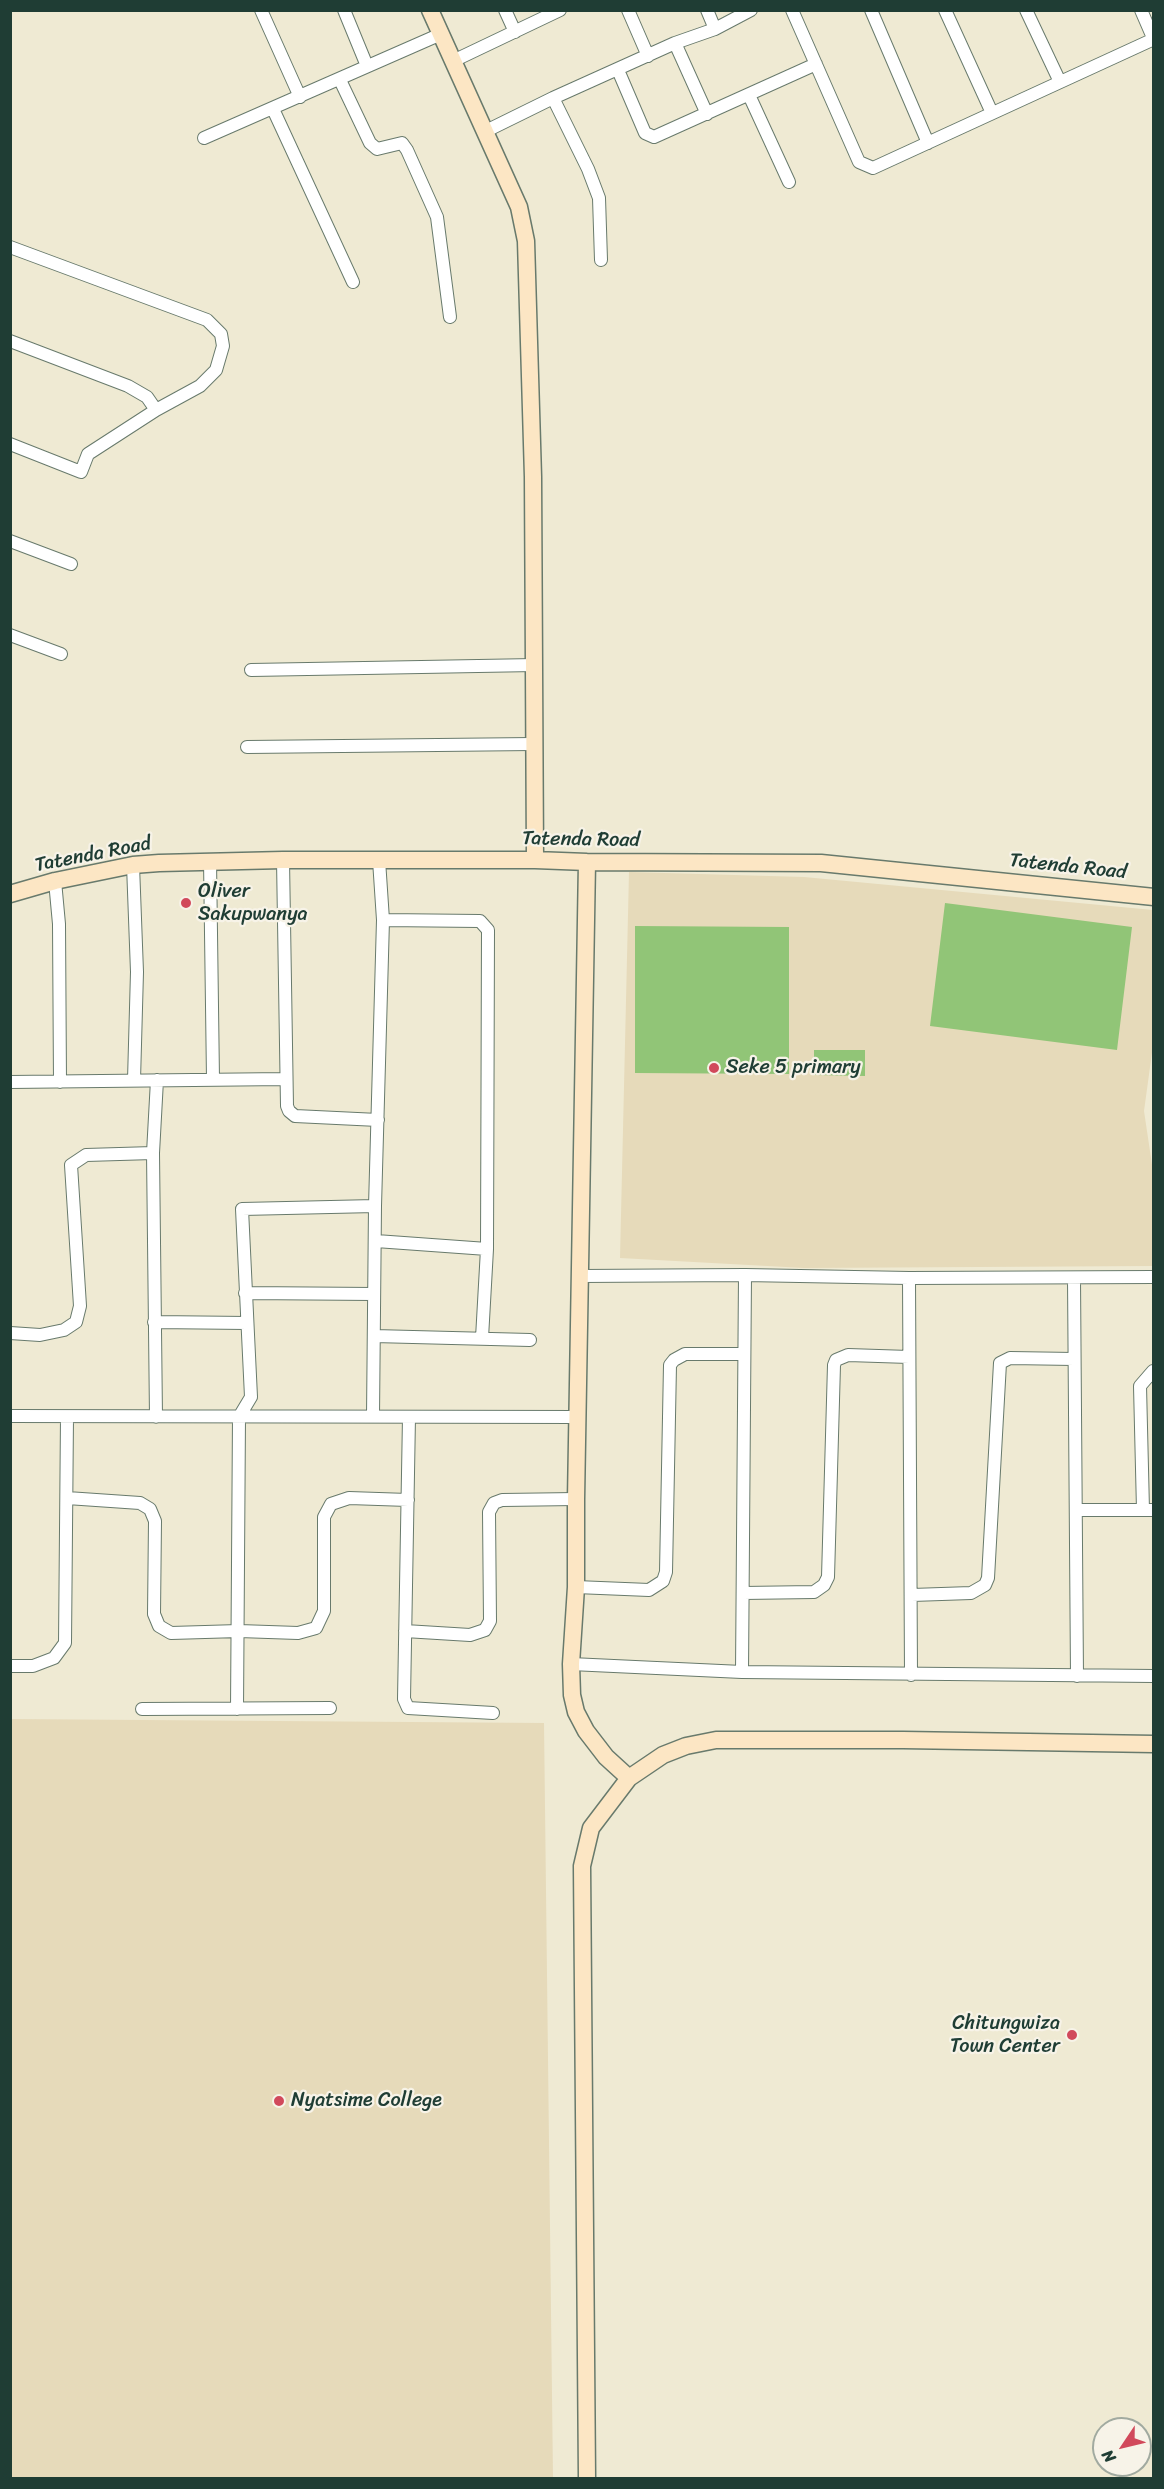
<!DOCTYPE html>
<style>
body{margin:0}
#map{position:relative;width:1164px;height:2489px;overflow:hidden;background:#efead3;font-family:Sriracha,sans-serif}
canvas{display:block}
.frame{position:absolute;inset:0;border:12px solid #1f3d34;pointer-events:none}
.north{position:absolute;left:1092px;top:2417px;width:60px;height:60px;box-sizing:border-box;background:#f7f3e8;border:2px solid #a1aaa0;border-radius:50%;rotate:235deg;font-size:16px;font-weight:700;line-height:24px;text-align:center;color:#1f3d34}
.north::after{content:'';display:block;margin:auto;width:21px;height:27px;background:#d1495b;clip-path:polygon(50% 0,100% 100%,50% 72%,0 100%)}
</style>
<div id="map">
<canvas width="1164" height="2489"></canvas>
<div class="frame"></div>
<div class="north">N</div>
</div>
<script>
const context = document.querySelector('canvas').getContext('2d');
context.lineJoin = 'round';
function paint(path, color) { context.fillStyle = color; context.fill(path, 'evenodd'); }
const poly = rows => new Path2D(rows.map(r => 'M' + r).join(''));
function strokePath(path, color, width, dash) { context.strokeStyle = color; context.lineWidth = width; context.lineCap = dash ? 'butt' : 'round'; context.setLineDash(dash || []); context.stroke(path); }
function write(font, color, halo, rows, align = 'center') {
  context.font = font + ' Sriracha,sans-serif'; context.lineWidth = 4.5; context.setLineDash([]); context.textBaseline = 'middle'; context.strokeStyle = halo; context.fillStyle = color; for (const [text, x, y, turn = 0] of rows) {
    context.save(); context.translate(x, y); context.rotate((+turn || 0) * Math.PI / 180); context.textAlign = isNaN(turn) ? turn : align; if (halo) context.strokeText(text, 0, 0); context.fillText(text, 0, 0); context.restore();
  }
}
paint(poly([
 [629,872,804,877,1153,910,1154,1038,1144,1111,1154,1178,1153,1266,804,1268,620,1258],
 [11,1719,544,1723,553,2478,11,2478]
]), '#e6daba');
paint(poly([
 [945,903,1132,927,1117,1050,930,1026],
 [635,926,789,927,789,1074,635,1073],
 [814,1050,865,1050,865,1076,814,1075]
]), '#91c577');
const street = poly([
 [261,10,300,97],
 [344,10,367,66],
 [505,10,515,32],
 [628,10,648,56],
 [707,10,715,29],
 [792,10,859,162,873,168,1154,39],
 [871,10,928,143],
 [945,10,992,113],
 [1026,10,1060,82],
 [1141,10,1154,40],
 [675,43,707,114],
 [453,61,560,10],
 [618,70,645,133,654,137,816,64],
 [340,80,370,143,377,149,402,143,407,150,437,217,450,317],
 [749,95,789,182],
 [553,98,588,169,599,198,601,260],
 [273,109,353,282],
 [486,131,553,98,675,43,715,29,751,10],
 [204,138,441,34],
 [10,247,207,320,221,334,223,346,216,370,200,386,156,410,88,454,81,472,10,444],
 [10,341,128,386,147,397,156,410],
 [10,541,71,564],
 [10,635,61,654],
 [251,670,535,665],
 [247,747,533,744],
 [210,860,213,1079],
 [283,860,287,1106,289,1111,295,1116,378,1120],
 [133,865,137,972,134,1080],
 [55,881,59,924,60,1082],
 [10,1082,285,1079],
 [376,1241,487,1249,488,930,480,921,383,920],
 [581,1276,745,1275,909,1278,1154,1277],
 [909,1278,911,1675],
 [1074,1279,1077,1676],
 [245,1293,374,1294],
 [154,1322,247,1323],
 [10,1333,40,1335,64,1330,76,1322,80,1306,71,1165,86,1155,153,1153],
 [374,1336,530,1340],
 [482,1338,487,1249],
 [10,1416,579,1417],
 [373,1416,375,1206,383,920,379,860],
 [156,1417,153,1153,157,1080],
 [409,1417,404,1699,408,1708,493,1713],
 [67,1498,140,1503,150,1509,155,1521,154,1614,159,1626,171,1633,239,1631,298,1633,316,1628,324,1611,324,1517,331,1504,349,1498,408,1500],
 [1077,1510,1154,1510],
 [1143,1510,1140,1386,1153,1371,1154,1376],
 [576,1587,649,1590,663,1581,666,1572,670,1365,674,1360,685,1354,744,1354],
 [743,1593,814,1592,824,1585,828,1577,834,1365,836,1360,848,1355,909,1357],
 [912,1595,971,1593,985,1585,988,1578,1000,1363,1010,1358,1074,1359],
 [405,1631,470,1635,485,1630,490,1621,489,1512,494,1503,502,1500,576,1499],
 [571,1664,742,1672,1154,1676],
 [10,1666,33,1666,54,1658,65,1643,67,1417],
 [742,1672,745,1275],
 [142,1709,330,1708],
 [237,1709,239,1417,251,1397,242,1209,375,1206]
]);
const secondary = poly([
 [430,10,519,207,526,241,533,477,535,860],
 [587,862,576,1499,576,1587,571,1664,572,1695,576,1712,586,1731,606,1757,629,1778],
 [10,894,55,881,133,865,159,863,283,860,535,860,587,862,821,863,1154,897],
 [587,2478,582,1866,591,1828,629,1778,663,1755,686,1746,716,1740,903,1740,1154,1744]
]);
strokePath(street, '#687a6c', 14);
strokePath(secondary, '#687a6c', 19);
strokePath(street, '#fff', 12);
strokePath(secondary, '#fce6c4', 16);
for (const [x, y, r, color] of [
 [186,903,6,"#d1495b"],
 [714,1068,6,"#d1495b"],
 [1072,2035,6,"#d1495b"],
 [279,2101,6,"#d1495b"]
]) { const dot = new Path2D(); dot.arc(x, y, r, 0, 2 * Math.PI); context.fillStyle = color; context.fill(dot); strokePath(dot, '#f7f3e8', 2); }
write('20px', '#1f3d34', '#f7f3e8', [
 ["Tatenda Road",581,840,1],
 ["Tatenda Road",93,855,-11],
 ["Tatenda Road",1068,867,6]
]);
write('20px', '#1f3d34', '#f7f3e8', [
 ["Oliver",198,892],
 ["Sakupwanya",198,915],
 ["Seke 5 primary",726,1068],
 ["Chitungwiza",1060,2024,"right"],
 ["Town Center",1060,2047,"right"],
 ["Nyatsime College",291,2101]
], 'left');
</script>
